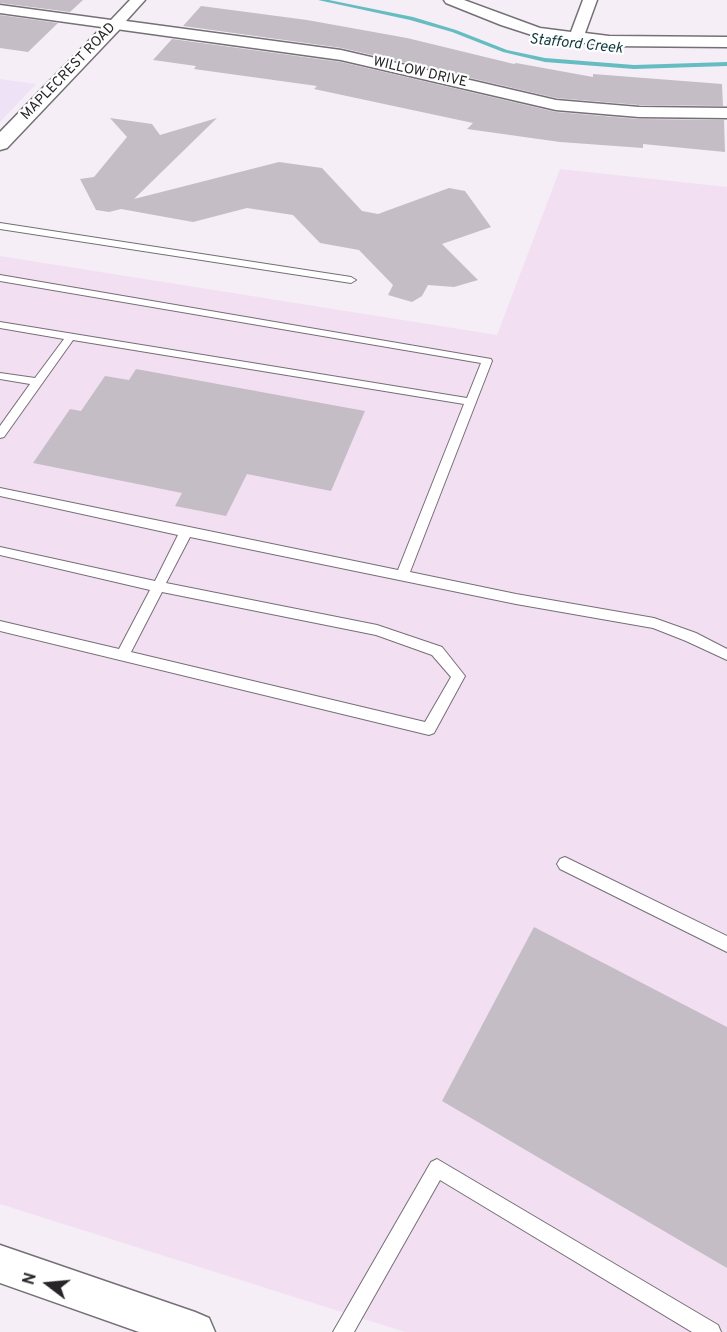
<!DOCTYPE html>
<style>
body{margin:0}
#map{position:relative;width:727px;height:1332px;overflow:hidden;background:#f5eef6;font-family:Overpass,sans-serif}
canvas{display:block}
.north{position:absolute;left:18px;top:1254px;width:60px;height:60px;-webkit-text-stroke:4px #fefefe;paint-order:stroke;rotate:286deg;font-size:16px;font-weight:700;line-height:24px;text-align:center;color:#272528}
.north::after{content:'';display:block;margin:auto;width:21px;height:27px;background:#272528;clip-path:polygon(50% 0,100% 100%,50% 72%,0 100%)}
</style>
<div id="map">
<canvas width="727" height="1332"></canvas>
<div class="north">N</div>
</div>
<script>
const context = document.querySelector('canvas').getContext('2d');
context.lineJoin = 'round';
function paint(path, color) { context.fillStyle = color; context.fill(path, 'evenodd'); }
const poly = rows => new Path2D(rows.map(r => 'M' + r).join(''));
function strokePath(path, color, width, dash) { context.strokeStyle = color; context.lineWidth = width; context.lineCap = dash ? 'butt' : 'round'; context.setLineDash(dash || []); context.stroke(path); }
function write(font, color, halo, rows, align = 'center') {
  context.font = font + ' Overpass,sans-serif'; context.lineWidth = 4.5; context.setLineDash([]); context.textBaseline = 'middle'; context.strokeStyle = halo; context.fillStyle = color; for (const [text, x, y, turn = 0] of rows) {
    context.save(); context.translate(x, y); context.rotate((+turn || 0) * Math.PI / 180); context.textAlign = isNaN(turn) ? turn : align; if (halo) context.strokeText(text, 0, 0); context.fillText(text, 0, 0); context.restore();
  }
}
paint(poly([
 [560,169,727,187,727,1332,405,1332,0,1204,0,256,497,335]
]), '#f2e0f2');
paint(poly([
 [0,79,36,84,0,122]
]), '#eee2f6');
paint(poly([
 [318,0,329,0,413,17,456,30,507,50,545,58,634,65,727,62,727,66,634,69,545,62,503,52,452,32,410,20,318,0]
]), '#65bdc2');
paint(poly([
 [0,0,83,0,70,12,0,3],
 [201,6,307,20,407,38,514,64,516,63,593,77,593,74,722,84,723,106,639,105,556,98,342,48,183,26],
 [0,15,58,23,28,52,0,48],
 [172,39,341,62,556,112,639,119,724,120,725,152,643,144,643,148,560,142,467,129,473,123,314,89,317,86,194,69,196,66,153,60],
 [110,118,152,124,160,135,217,118,134,199,279,162,322,168,362,211,378,214,449,188,465,191,491,227,442,244,478,280,454,287,428,285,422,296,412,302,388,295,393,285,359,250,320,243,293,215,247,208,193,222,121,209,109,212,96,210,80,179,94,177,127,137],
 [136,369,365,411,331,491,247,474,226,516,175,506,182,493,33,463,70,409,81,411,105,376,129,380],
 [534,927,727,1027,727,1268,442,1101]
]), '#c4bdc5');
const lane = poly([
 [0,223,351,277,356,280,351,283,0,229,0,223],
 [0,275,491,359,492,361,410,572,516,594,654,618,696,633,727,649,727,660,686,641,653,628,516,604,190,537,166,583,377,625,442,647,465,676,434,733,429,735,0,631,0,621,119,649,150,590,0,555,0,547,155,581,178,535,0,496,0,488,398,570,464,404,73,340,4,437,0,438,0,426,30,384,0,379,0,373,35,378,64,339,0,328,0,322,467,398,481,363,0,281,0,275],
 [162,592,376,635,432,655,451,677,425,722,131,652,162,592],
 [565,857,727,936,727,952,560,869,557,864,560,859,565,857],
 [437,1159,718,1325,721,1332,692,1332,440,1180,354,1332,333,1332,431,1162,437,1159]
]);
const street = poly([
 [130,0,145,0,126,21,341,50,556,100,639,107,727,108,727,118,639,117,556,110,341,60,0,13,0,5,111,20,130,0],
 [444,0,464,0,540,28,571,32,583,0,597,0,585,33,609,36,727,37,727,47,609,46,538,37,501,25,446,3,444,0],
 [0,1245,195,1312,209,1318,215,1332,139,1332,0,1283,0,1245]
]);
const secondary = poly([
 [113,21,119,22,122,26,119,30,7,148,0,150,0,132,107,22,113,21]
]);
strokePath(lane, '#756f76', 2);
strokePath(street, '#756f76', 3);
strokePath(secondary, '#756f76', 3);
paint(lane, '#fff');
paint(street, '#fff');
paint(secondary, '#fff');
write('14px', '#272528', '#fefefe', [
 ["MAPLECREST ROAD",69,72,-46],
 ["WILLOW DRIVE",420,73,13]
]);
write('italic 15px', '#0f393c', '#fefefe', [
 ["Stafford Creek",576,45,6]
]);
</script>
